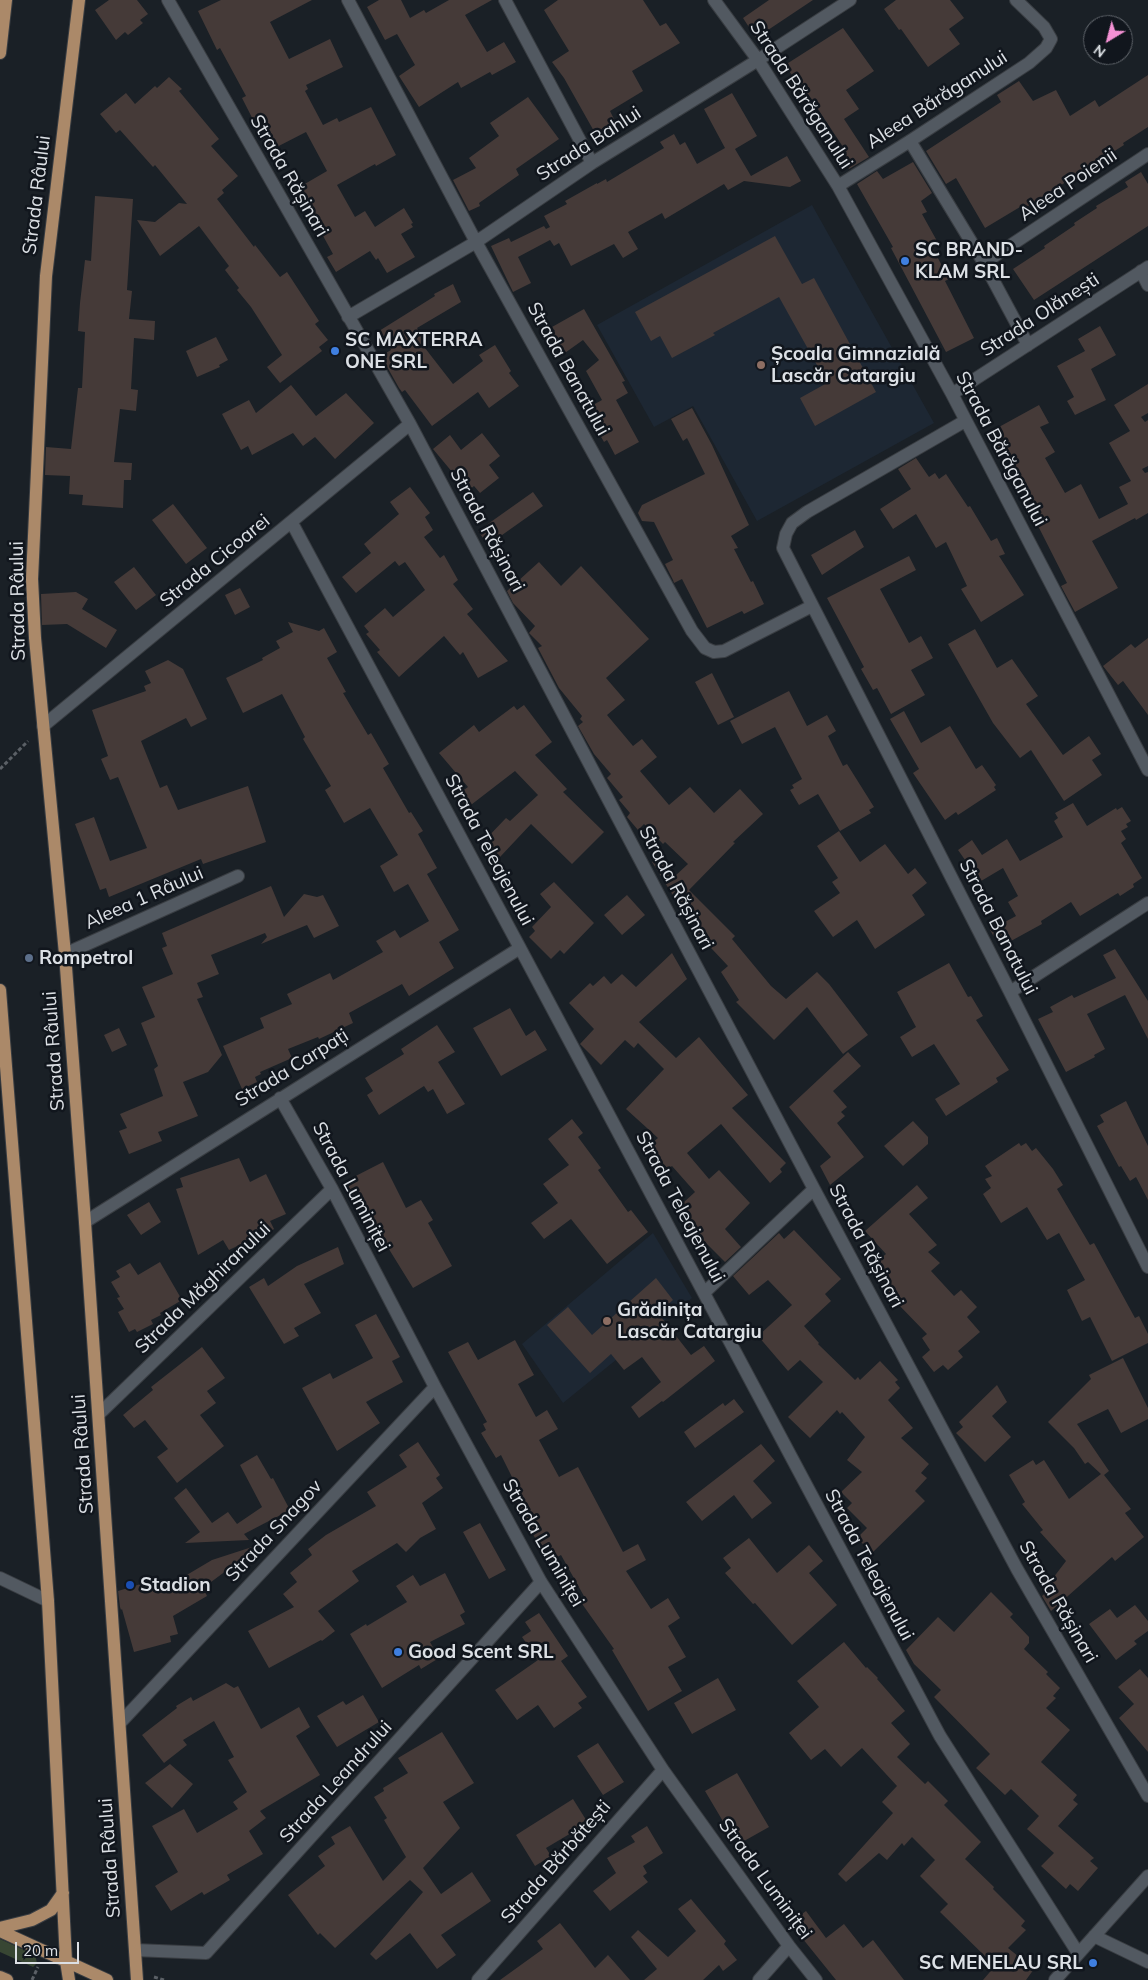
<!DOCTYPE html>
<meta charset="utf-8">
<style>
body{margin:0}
#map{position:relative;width:1148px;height:1980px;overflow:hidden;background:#1a2026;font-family:Mulish,sans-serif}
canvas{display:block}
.north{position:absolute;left:1083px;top:15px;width:50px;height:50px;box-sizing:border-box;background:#11161d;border:1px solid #62676d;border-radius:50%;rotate:217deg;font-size:14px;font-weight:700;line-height:20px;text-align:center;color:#dce0e5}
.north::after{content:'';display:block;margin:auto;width:18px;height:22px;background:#f491d4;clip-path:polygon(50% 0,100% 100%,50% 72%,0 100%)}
.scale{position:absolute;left:15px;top:1942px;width:64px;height:22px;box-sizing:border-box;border:2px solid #dce0e5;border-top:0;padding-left:6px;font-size:15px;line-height:18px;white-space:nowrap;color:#dce0e5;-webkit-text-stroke:4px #11161d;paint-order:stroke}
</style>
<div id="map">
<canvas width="1148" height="1980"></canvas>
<div class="north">N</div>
<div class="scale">20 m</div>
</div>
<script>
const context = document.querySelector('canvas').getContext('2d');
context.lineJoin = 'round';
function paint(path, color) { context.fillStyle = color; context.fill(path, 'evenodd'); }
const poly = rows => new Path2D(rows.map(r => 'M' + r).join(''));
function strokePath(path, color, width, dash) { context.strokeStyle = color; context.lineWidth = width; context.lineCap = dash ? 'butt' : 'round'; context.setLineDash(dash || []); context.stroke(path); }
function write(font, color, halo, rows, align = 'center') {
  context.font = font + ' Mulish,sans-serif'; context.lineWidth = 5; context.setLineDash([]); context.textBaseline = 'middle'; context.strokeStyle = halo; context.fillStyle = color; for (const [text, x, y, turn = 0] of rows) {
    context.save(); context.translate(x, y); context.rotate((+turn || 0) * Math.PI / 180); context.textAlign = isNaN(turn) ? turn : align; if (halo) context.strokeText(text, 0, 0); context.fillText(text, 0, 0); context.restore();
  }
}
paint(poly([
 [812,205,934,423,757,521,693,406,654,427,597,325],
 [653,1233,692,1298,563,1403,522,1344]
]), '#1d2733');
paint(poly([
 [0,1939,35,1955,37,1963,33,1967,0,1952]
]), '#384633');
paint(poly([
 [109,0,137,0,148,14,140,20,143,23,128,35,125,32,116,40,95,10],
 [221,0,312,0,270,22,289,59,330,39,343,67,306,85,308,89,305,91,323,125,337,118,339,122,371,107,396,155,376,166,375,164,337,185,355,217,365,211,375,227,404,208,413,223,411,224,413,227,401,234,415,257,387,273,378,258,376,260,370,251,336,272,327,257,333,254,299,192,305,189,303,185,327,171,306,132,269,151,242,98,246,96,220,48,217,50,198,11],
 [379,0,401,0,410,18,424,10,426,13,449,0,492,0,465,15,487,52,504,42,516,62,492,75,490,72,461,88,458,82,419,107,399,76,415,65,397,34,385,40,367,7],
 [558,0,643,0,660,26,666,23,680,43,632,71,643,91,610,111,615,121,595,133,564,78,552,62,569,51,544,10],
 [769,0,813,0,756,38,743,18],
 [896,0,950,0,964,18,949,29,960,44,928,67,901,29,899,30,884,9],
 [843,28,874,71,846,90,859,109,844,119,869,157,849,169,842,157,847,153,808,94,806,96,785,65],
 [1148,75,1148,127,1123,143,1124,145,1022,210,1020,207,985,228,956,178,946,184,926,151,1001,102,997,95,1019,81,1033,101,1056,90,1070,116,1095,100,1099,107],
 [169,77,182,89,179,91,219,139,211,146,238,176,222,190,224,193,217,199,254,247,255,245,280,277,287,272,319,321,315,324,328,340,319,347,322,351,280,383,267,367,282,355,251,307,237,290,239,288,225,270,229,266,199,226,160,256,137,220,155,222,179,203,187,204,155,165,153,167,120,130,116,133,100,114,126,93,135,104,155,86,157,88],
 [732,93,757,136,735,149,751,176,787,156,801,181,790,187,744,181,728,190,724,184,665,219,662,213,628,232,638,249,623,258,614,244,571,266,559,243,554,246,550,240,518,257,531,283,513,292,491,246,509,238,511,242,544,226,546,229,550,227,544,216,567,204,565,201,597,183,597,184,606,179,607,182,664,148,660,142,674,134,680,145,685,142,697,164,725,148,704,109],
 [528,97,559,139,516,169,519,175,479,203,480,206,469,211,453,180,476,168,469,158,499,136,490,123],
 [913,162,932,193,921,201,927,212,922,214,937,241,931,245,949,279,945,281,974,338,946,352,891,248,893,247,857,184,877,171,883,179],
 [1141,172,1148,184,1148,226,1034,300,1013,269,1045,248,1044,246,1075,225,1074,223,1097,208,1096,206,1128,187,1125,182],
 [95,196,133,199,127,290,132,291,129,319,155,321,154,340,134,338,131,389,138,390,136,411,120,409,114,462,132,463,131,480,124,480,123,508,82,505,83,495,69,494,70,476,45,475,46,447,71,449,78,388,82,388,85,332,78,331,80,303,85,260,91,261],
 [775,236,802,284,814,278,876,392,815,426,800,398,827,383,779,297,713,333,715,335,672,358,660,336,651,341,635,312],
 [453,284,461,302,417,328,428,346,425,348,453,384,483,361,479,355,495,345,511,371,509,373,519,386,489,408,478,392,432,426,405,390,402,392,399,388,381,356,391,350,379,331,435,296,434,294],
 [584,309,625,381,622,382,628,393,616,400,639,442,615,455,607,440,604,442,589,416,597,411,593,405,602,400,586,371,599,360,583,340,562,355,549,334,555,331,552,327],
 [1100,326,1116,355,1091,369,1106,400,1075,415,1067,401,1074,397,1057,366,1085,351,1078,339],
 [216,337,228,360,219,365,220,367,197,377,186,351],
 [1148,384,1148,413,1141,417,1145,422,1148,420,1148,466,1142,469,1145,473,1148,472,1148,513,1136,520,1135,518,1092,541,1118,588,1075,612,1061,586,1067,583,1032,514,1037,512,1001,448,997,450,988,433,1039,405,1049,423,1040,427,1055,452,1045,458,1065,493,1081,484,1099,519,1128,504,1119,487,1131,481,1109,443,1130,431,1114,405],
 [291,385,316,416,346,393,374,423,335,459,315,437,303,446,293,433,252,455,248,446,241,450,222,414,249,400,256,413],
 [692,408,712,445,749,525,731,536,738,548,734,549,751,582,753,581,764,604,744,614,742,611,707,628,682,579,674,583,673,580,665,564,673,560,654,522,642,521,638,513,642,505,705,474,687,438,683,441,671,419],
 [482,433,500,456,489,465,499,478,480,493,474,486,468,491,433,449,450,435,461,450],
 [916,458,929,477,935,473,939,479,946,474,968,507,970,506,991,541,997,538,1005,554,999,556,1024,595,981,622,961,589,967,586,946,542,936,548,916,514,893,529,880,509,911,489,898,469],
 [410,487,430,513,425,517,433,530,424,537,440,558,444,555,458,580,453,584,473,609,467,614,508,661,478,678,463,652,460,655,444,636,399,677,377,652,380,650,366,634,369,632,364,626,385,608,393,617,425,590,405,562,399,566,395,561,356,593,342,577,371,553,364,544,399,514,390,502],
 [533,492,543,506,488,545,478,531],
 [173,504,207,548,186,564,152,520],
 [855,530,864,547,822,575,811,555],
 [909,556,916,570,880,589,909,643,921,636,933,658,911,670,925,695,891,714,877,688,873,690,861,669,864,667,827,598],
 [539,562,561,586,581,566,649,639,606,678,625,700,607,715,633,746,642,739,657,757,640,771,669,805,690,787,714,813,740,789,763,814,733,842,735,843,689,890,735,936,732,939,771,986,786,999,817,972,829,984,868,1035,843,1054,807,1007,774,1040,736,1002,739,1000,721,972,728,966,696,932,652,862,658,858,675,876,688,864,665,842,663,844,644,824,638,830,627,817,630,813,619,800,623,797,607,778,611,774,594,754,578,726,583,722,580,719,582,716,559,688,538,648,542,646,529,633,535,626,513,603,507,591],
 [134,567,156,595,136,610,114,582],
 [240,588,250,607,235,615,225,595],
 [76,592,88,599,82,609,117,630,106,648,67,624,42,625,41,594],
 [288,622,319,631,324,628,337,652,327,658,346,692,343,693,368,735,371,733,389,764,383,768,409,813,411,812,423,831,418,834,437,868,427,874,459,930,439,942,454,968,409,996,402,984,349,1013,353,1023,319,1039,318,1037,288,1049,292,1058,260,1072,261,1074,255,1077,257,1082,242,1089,223,1046,264,1028,260,1018,292,1004,287,994,330,973,333,980,383,952,376,941,395,930,400,938,429,921,408,884,394,892,380,866,398,855,370,808,344,823,325,790,331,786,303,739,305,737,282,694,243,713,226,678,263,660,262,658,280,648,276,641,293,632],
 [975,629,997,668,1012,659,1038,696,1026,704,1063,755,1089,736,1101,754,1092,760,1102,775,1064,801,1031,750,1020,758,993,723,948,644],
 [1148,638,1148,715,1123,681,1118,685,1103,666,1131,644,1135,648],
 [168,660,183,669,207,719,191,727,186,718,141,741,160,788,167,785,178,810,248,786,266,842,203,864,201,859,109,897,106,888,100,890,75,824,94,817,110,861,147,848,118,777,110,780,101,759,108,756,92,710,146,691,144,686,151,683,145,671],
 [712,673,734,717,718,725,695,682],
 [789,691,807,726,827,715,836,731,828,736,843,766,847,764,874,807,869,810,871,813,840,831,818,794,799,805,790,790,794,788,792,785,802,779,775,727,742,744,730,721],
 [524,705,552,742,535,755,567,789,563,792,604,832,572,864,531,824,500,857,484,841,506,818,510,821,538,795,515,771,467,808,457,795,468,787,439,753,474,725,479,732,514,706,517,710],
 [904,711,921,743,950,726,976,769,982,765,996,785,994,787,996,790,958,815,956,812,945,820,913,773,919,769,890,719],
 [1073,803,1087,826,1116,808,1117,810,1122,807,1131,821,1126,824,1128,827,1121,831,1126,839,1121,843,1142,878,1133,884,1134,887,1120,896,1118,893,1080,916,1071,902,1041,921,1042,924,1000,947,990,930,1016,916,1008,902,1018,896,1003,868,976,884,967,869,970,867,958,850,972,840,982,855,1007,839,1020,861,1063,837,1054,821,1058,818,1055,813],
 [839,831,860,862,885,844,908,874,915,868,927,883,912,895,925,915,875,949,857,920,833,937,814,911,840,893,832,882,838,878,817,846],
 [554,882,594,923,564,954,560,950,551,959,529,937,535,931,532,927,551,907,540,894],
 [271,886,284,917,304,894,317,897,323,895,339,926,314,938,307,925,261,944,267,937,265,933,211,955,219,974,197,983,203,997,197,999,222,1055,208,1072,183,1082,198,1116,158,1132,162,1141,129,1154,119,1131,127,1128,120,1114,163,1096,154,1069,158,1066,141,1023,155,1017,142,987,173,974,162,948,167,946,162,933],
 [627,895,645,915,622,935,604,915],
 [1115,949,1148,1001,1148,1039,1125,995,1087,1014,1105,1049,1094,1055,1095,1057,1066,1072,1038,1019,1053,1012,1050,1007,1072,995,1074,998,1116,978,1103,955],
 [672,953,687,979,639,1022,676,1058,699,1037,748,1095,732,1108,786,1163,780,1169,782,1172,770,1183,721,1124,687,1153,709,1179,719,1170,750,1203,725,1229,741,1247,725,1262,704,1241,698,1246,683,1230,693,1221,683,1211,687,1207,683,1203,695,1192,672,1166,668,1169,648,1146,658,1138,626,1109,664,1069,638,1043,634,1048,625,1040,601,1065,580,1044,594,1029,569,1003,590,983,593,986,604,976,611,984,622,974,636,987],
 [949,963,968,997,971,996,983,1016,976,1020,1009,1070,996,1078,998,1082,946,1116,935,1099,960,1084,934,1044,912,1057,900,1037,916,1027,897,992],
 [510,1008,526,1036,535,1030,547,1050,501,1076,473,1028],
 [437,1025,455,1052,438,1062,465,1104,447,1114,433,1089,428,1092,424,1086,379,1115,367,1095,373,1091,365,1078,404,1054,401,1049],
 [119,1028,127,1045,112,1052,104,1035],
 [848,1052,861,1066,833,1091,847,1107,841,1112,845,1116,837,1123,864,1157,830,1185,820,1166,831,1157,789,1107],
 [1126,1101,1148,1146,1148,1200,1136,1177,1130,1181,1121,1166,1119,1167,1097,1126,1104,1122,1100,1115],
 [572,1119,583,1133,578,1137,601,1168,598,1170,628,1212,631,1210,648,1232,607,1264,571,1219,544,1239,531,1223,558,1203,543,1184,569,1165,548,1139],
 [913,1121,928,1137,928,1144,903,1166,884,1146],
 [1019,1143,1021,1146,1026,1143,1032,1151,1036,1148,1053,1169,1063,1185,1057,1189,1090,1245,1094,1243,1135,1318,1139,1316,1148,1334,1148,1343,1112,1361,1090,1317,1082,1321,1067,1290,1085,1280,1059,1233,1047,1240,1027,1207,1001,1223,983,1194,991,1188,985,1179,992,1176,985,1166],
 [239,1158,250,1182,266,1174,286,1214,270,1221,274,1229,260,1239,258,1236,229,1250,223,1240,198,1255,176,1189,183,1187,180,1178],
 [383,1162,406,1208,421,1200,433,1220,428,1223,452,1266,413,1288,387,1246,384,1248,358,1202,353,1205,342,1183],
 [917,1185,928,1198,909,1214,937,1245,928,1252,940,1263,931,1271,954,1296,961,1290,977,1307,967,1317,980,1332,958,1351,963,1357,948,1370,943,1365,934,1372,922,1357,930,1350,922,1338,927,1334,897,1303,874,1271,880,1266,876,1262,886,1254,865,1231],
 [149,1202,161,1222,141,1235,127,1215],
 [794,1230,841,1279,825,1294,831,1301,804,1326,819,1343,818,1344,855,1380,858,1377,860,1380,880,1361,898,1380,895,1382,900,1388,888,1400,913,1428,901,1438,929,1464,921,1473,927,1478,915,1491,925,1501,872,1553,857,1538,867,1528,847,1508,852,1503,841,1492,862,1472,847,1460,865,1437,842,1412,840,1414,837,1410,810,1438,788,1417,823,1382,800,1360,788,1371,758,1336,792,1305,768,1280,749,1295,733,1276,779,1233,784,1239],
 [338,1247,344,1264,304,1284,321,1313,294,1328,299,1336,284,1344,249,1287,264,1278,268,1286,297,1266],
 [160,1262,182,1300,160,1313,161,1315,151,1320,153,1324,137,1332,135,1329,129,1332,118,1312,124,1309,117,1298,120,1297,111,1282,120,1277,116,1271,130,1263,138,1275],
 [656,1278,673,1300,658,1313,691,1355,704,1346,715,1361,663,1402,662,1401,639,1418,631,1407,661,1382,642,1357,624,1370,611,1354,590,1373,547,1325,568,1307,592,1335],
 [376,1314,400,1357,392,1361,403,1382,366,1402,380,1423,337,1451,302,1388,330,1373,333,1379,373,1358,355,1325],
 [515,1340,534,1375,518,1384,536,1417,547,1410,558,1429,539,1440,559,1477,578,1467,623,1552,638,1544,646,1560,626,1571,651,1609,668,1598,680,1618,668,1626,686,1657,668,1667,682,1691,648,1711,612,1650,614,1649,580,1601,585,1598,561,1555,548,1562,515,1501,519,1498,513,1486,516,1485,501,1455,496,1458,481,1433,486,1430,483,1424,487,1422,448,1352,468,1342,478,1360],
 [202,1347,225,1378,207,1391,216,1403,200,1415,224,1446,177,1483,157,1457,168,1449,145,1420,134,1428,123,1415,153,1390,151,1387],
 [1123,1358,1148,1408,1148,1419,1121,1433,1108,1409,1077,1424,1109,1471,1104,1475,1131,1509,1125,1513,1144,1537,1115,1561,1112,1557,1051,1611,1042,1596,1050,1589,1047,1586,1066,1561,1040,1532,1043,1530,1022,1504,1025,1502,1009,1475,1033,1460,1036,1465,1044,1460,1069,1499,1101,1474,1088,1462,1085,1464,1074,1448,1048,1422,1091,1379,1089,1375],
 [997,1385,1007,1402,992,1416,1011,1437,985,1462,956,1433,963,1427,959,1422],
 [734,1399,744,1412,695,1448,684,1432,723,1403,725,1406],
 [418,1442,440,1475,436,1478,443,1488,422,1503,436,1529,420,1538,406,1552,397,1543,352,1571,359,1581,318,1611,335,1631,322,1641,321,1640,269,1668,248,1631,294,1607,283,1594,297,1582,290,1573,312,1555,308,1549,326,1535,376,1506,367,1492,407,1467,399,1455],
 [761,1444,775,1461,753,1481,772,1503,752,1519,734,1495,702,1521,686,1502],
 [257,1455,271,1479,273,1478,290,1510,244,1534,249,1540,185,1543,200,1532,174,1498,186,1488,212,1523,228,1512,237,1524,262,1507,240,1465],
 [480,1523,506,1570,489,1579,463,1532],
 [749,1538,777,1573,809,1545,823,1561,809,1573,837,1605,792,1645,755,1603,753,1604,725,1573,731,1568,723,1558],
 [252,1547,254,1550,203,1588,207,1596,173,1616,178,1634,170,1636,171,1642,134,1652,122,1609,121,1610,120,1607,118,1591,154,1580,158,1592,212,1560],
 [445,1573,465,1612,460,1615,465,1624,430,1642,439,1658,421,1669,419,1665,382,1688,350,1634,366,1624,367,1626,407,1602,396,1586,413,1575,420,1586],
 [991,1592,1013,1614,1010,1617,1029,1637,1029,1643,1024,1649,1048,1672,1046,1674,1060,1688,1053,1696,1056,1698,1046,1708,1070,1730,1041,1762,1077,1795,1073,1800,1078,1804,1058,1826,1094,1858,1090,1861,1098,1868,1078,1891,1070,1884,1066,1889,1041,1866,1054,1853,1027,1829,1039,1816,1011,1789,1005,1795,976,1768,990,1754,934,1697,941,1690,914,1664,906,1650,938,1617,954,1632],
 [1135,1605,1148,1621,1148,1631,1134,1641,1137,1644,1116,1660,1089,1624,1110,1609,1117,1618],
 [539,1613,568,1656,561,1661,587,1697,578,1703,582,1708,554,1728,538,1705,517,1720,495,1690,538,1660,522,1637,531,1631,525,1622],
 [844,1642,866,1668,867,1667,878,1678,877,1679,905,1711,891,1723,910,1744,897,1757,925,1784,928,1781,948,1801,944,1805,981,1842,965,1859,994,1887,993,1889,1025,1921,1021,1926,1026,1930,1008,1948,1034,1969,1026,1980,983,1980,995,1966,940,1912,948,1904,920,1876,935,1860,912,1837,904,1846,902,1843,887,1860,879,1853,846,1882,838,1874,893,1813,882,1802,897,1786,862,1748,841,1767,825,1749,811,1760,789,1733,819,1707,797,1681],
 [1140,1669,1148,1678,1148,1752,1119,1718,1134,1704,1118,1687],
 [718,1678,736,1710,692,1734,674,1703],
 [226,1683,234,1688,238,1686,261,1729,299,1707,310,1727,296,1736,320,1775,260,1811,266,1818,249,1831,263,1854,227,1875,230,1880,204,1895,202,1892,171,1911,155,1886,178,1872,152,1826,184,1809,197,1833,238,1809,233,1802,247,1792,228,1760,234,1757,214,1721,183,1740,187,1745,164,1763,142,1735,177,1708,176,1706,191,1697,193,1701],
 [363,1695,379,1722,337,1747,317,1716,343,1701,346,1705],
 [442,1732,474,1783,443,1802,460,1828,423,1868,441,1894,472,1872,491,1901,441,1935,456,1955,437,1969,410,1933,376,1960,370,1954,423,1892,410,1880,335,1948,320,1933,318,1935,288,1895,325,1866,318,1856,335,1844,331,1837,350,1826,383,1881,406,1857,384,1820,387,1818,374,1797,384,1791,383,1788,408,1773,398,1758],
 [598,1743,624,1782,603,1795,577,1756],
 [170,1764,193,1784,172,1808,145,1783],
 [737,1773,769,1827,737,1845,705,1791],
 [573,1799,588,1823,546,1848,551,1856,535,1866,516,1835],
 [647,1826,663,1853,643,1866,647,1873,643,1876,648,1882,610,1911,593,1891,616,1873,607,1858,635,1842,631,1836],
 [691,1899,726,1941,724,1944,737,1960,723,1971,719,1965,703,1980,644,1980,657,1969,631,1937,638,1930,668,1957,696,1931,678,1909],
 [806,1911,826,1938,844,1924,863,1948,873,1940,904,1980,836,1980,790,1923],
 [560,1923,595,1968,608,1955,630,1980,500,1980,543,1949,537,1941]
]), '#453a38');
const minor = poly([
 [168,0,410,424,814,1189,1017,1569,1148,1796],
 [348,0,476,242,692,631,705,648,714,652,724,651,812,606],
 [505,0,592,163],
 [714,0,758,60,838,186,952,394,1148,770],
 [910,141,984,263,1028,345],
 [838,186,910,141,1029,63,1046,48,1051,39,1044,27,1016,0],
 [984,263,1148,154],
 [1141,271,1148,285],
 [348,317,476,242,592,163,758,60,850,0],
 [952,394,1148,267],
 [965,421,807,512,792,523,786,534,783,548,1010,992,1148,1267],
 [292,523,520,948,940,1736,1078,1953],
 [43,726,410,424],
 [65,954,238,876],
 [1010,992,1148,903],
 [280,1098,332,1189,435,1387,541,1582,663,1770,789,1946,816,1980],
 [85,1222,520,948],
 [705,1292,814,1189],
 [99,1414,332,1189],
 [0,1578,48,1601],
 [120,1723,435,1387],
 [1094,1936,1148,1962],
 [135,1950,206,1953,541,1582],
 [478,1980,663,1770],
 [759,1980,789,1946],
 [1055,1980,1148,1876]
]);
const major = poly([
 [79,0,46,276,32,579,35,638,65,954,85,1222,137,1980],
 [0,53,6,0],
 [0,990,48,1601,66,1961,69,1980],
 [0,1928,32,1920,51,1910,63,1893],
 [0,1931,107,1980],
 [0,1977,7,1980]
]);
strokePath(minor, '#393d42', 14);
strokePath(major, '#393d42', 14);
strokePath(poly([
 [0,769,28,741],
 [154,1977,164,1980],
 [32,1980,38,1967]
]), '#5b6066', 3, [4, 2.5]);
strokePath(minor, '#525961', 12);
strokePath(major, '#ab8969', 12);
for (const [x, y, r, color] of [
 [905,261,5,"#3f7fe0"],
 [335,351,5,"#3f7fe0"],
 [761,365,5,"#8d6e63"],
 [29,958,5,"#5c6f8a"],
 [607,1321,5,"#8d6e63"],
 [130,1585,5,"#1a4fb4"],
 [398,1652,5,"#3f7fe0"],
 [1093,1963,5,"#3f7fe0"]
]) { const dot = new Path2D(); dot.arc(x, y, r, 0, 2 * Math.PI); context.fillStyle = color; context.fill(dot); strokePath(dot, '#11161d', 2); }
write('19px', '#dce0e5', '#11161d', [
 ["Strada Bărăganului",801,95,57],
 ["Aleea Bărăganului",937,100,-33],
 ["Strada Bahlui",589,144,-33],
 ["Strada Rășinari",289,176,60],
 ["Aleea Poienii",1068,185,-34],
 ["Strada Râului",37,195,-83],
 ["Strada Olănești",1040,315,-33],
 ["Strada Banatului",568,369,61],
 ["Strada Bărăganului",1001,449,62],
 ["Strada Rășinari",487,530,62],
 ["Strada Cicoarei",215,561,-39],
 ["Strada Râului",18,601,-91],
 ["Strada Teleajenului",489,850,62],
 ["Strada Rășinari",676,888,62],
 ["Aleea 1 Râului",144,898,-24],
 ["Strada Banatului",998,927,63],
 ["Strada Râului",54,1051,-94],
 ["Strada Carpați",292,1068,-32],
 ["Strada Luminiței",351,1187,62],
 ["Strada Teleajenului",680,1207,62],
 ["Strada Rășinari",866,1246,62],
 ["Strada Măghiranului",203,1288,-44],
 ["Strada Râului",83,1454,-94],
 ["Strada Snagov",274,1531,-47],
 ["Strada Luminiței",543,1543,60],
 ["Strada Teleajenului",869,1565,62],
 ["Strada Rășinari",1058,1602,60],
 ["Strada Leandrului",336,1782,-48],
 ["Strada Râului",110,1858,-94],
 ["Strada Bărbătești",556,1862,-49],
 ["Strada Luminiței",765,1879,54]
]);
write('bold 19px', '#dce0e5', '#11161d', [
 ["SC BRAND-",915,250],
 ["KLAM SRL",915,272],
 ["SC MAXTERRA",345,340],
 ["ONE SRL",345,362],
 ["Școala Gimnazială",771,354],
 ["Lascăr Catargiu",771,376],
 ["Rompetrol",39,958],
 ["Grădinița",617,1310],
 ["Lascăr Catargiu",617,1332],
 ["Stadion",140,1585],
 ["Good Scent SRL",408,1652],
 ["SC MENELAU SRL",1083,1963,"right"]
], 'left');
</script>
